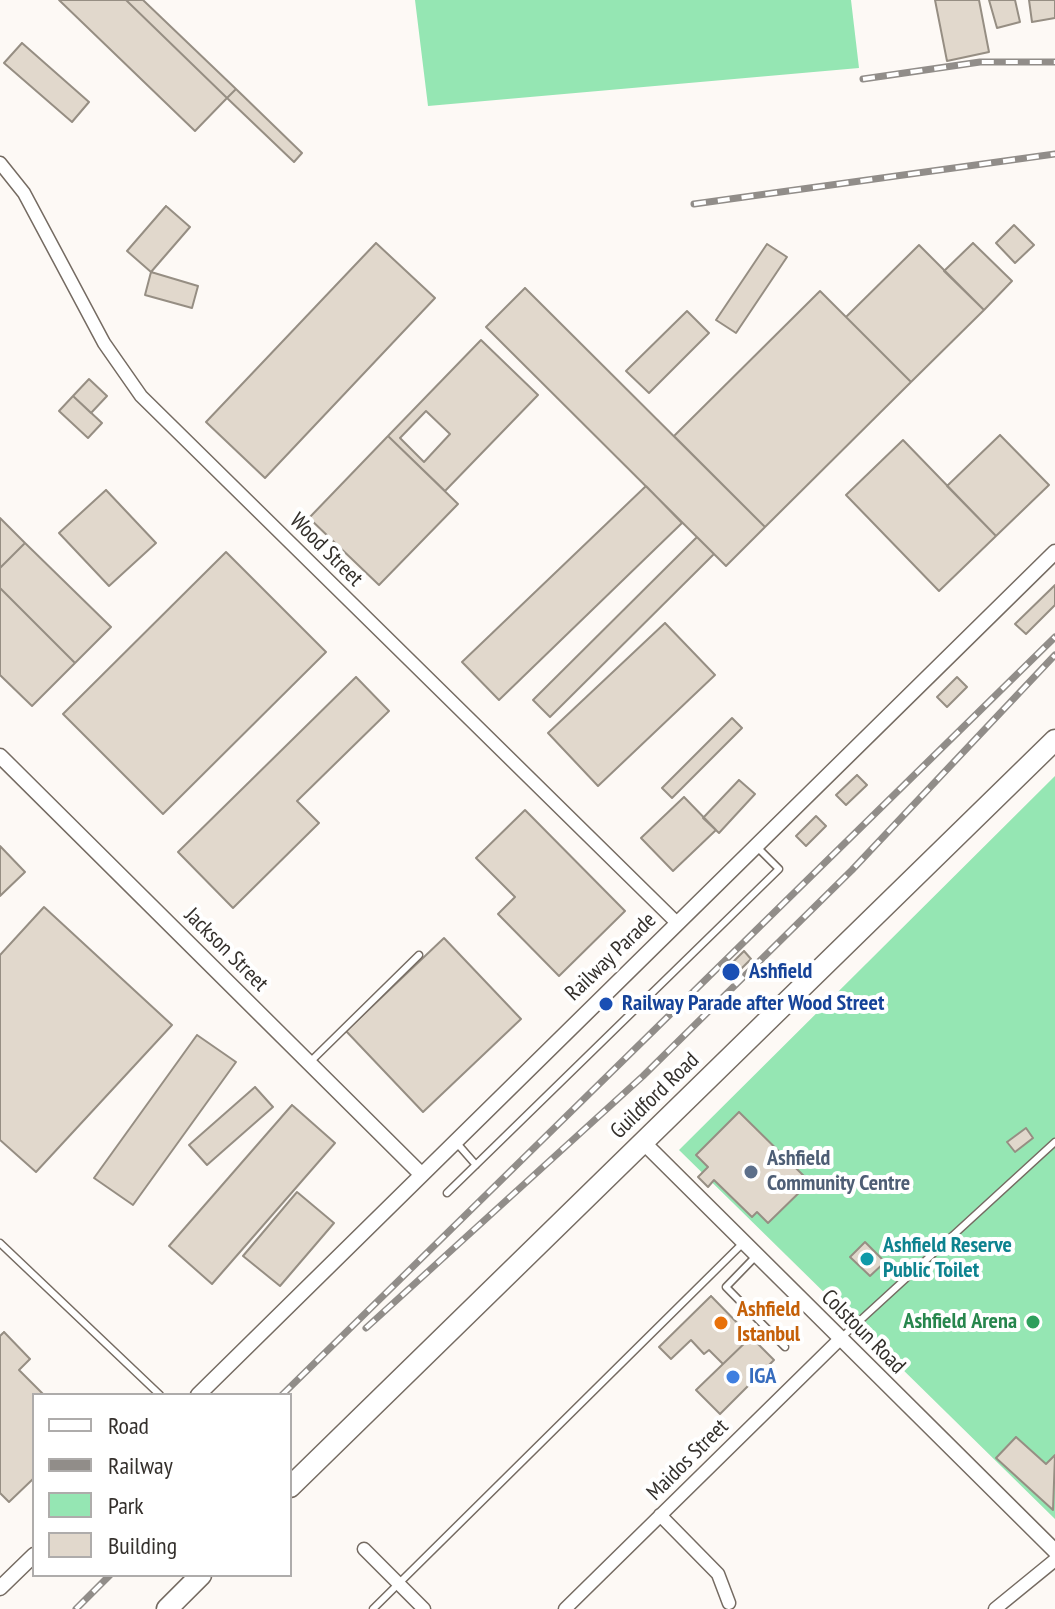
<!DOCTYPE html>
<style>
body{margin:0}
#map{position:relative;width:1055px;height:1609px;overflow:hidden;background:#fdf9f5;font-family:"PT Sans Narrow",sans-serif}
canvas{display:block}
.legend{position:absolute;left:32px;top:1393px;width:260px;height:184px;box-sizing:border-box;background:#fff;border:2px solid #aeacab;margin:0;padding:10px 14px;list-style:none;font-size:24px;color:#34302c}
.legend li{display:flex;align-items:center;gap:16px;height:40px}
.legend b{width:40px;border:2px solid #aeacab}
</style>
<div id="map">
<canvas width="1055" height="1609"></canvas>
<ul class="legend">
<li><b style="height:10px;background:#fff"></b>Road</li>
<li><b style="height:10px;background:#918d89"></b>Railway</li>
<li><b style="height:22px;background:#95e6b3"></b>Park</li>
<li><b style="height:22px;background:#e1d8cc"></b>Building</li>
</ul>
</div>
<script>
const context = document.querySelector('canvas').getContext('2d');
context.lineJoin = 'round';
function paint(path, color) { context.fillStyle = color; context.fill(path, 'evenodd'); }
const poly = rows => new Path2D(rows.map(r => 'M' + r).join(''));
function strokePath(path, color, width, dash) { context.strokeStyle = color; context.lineWidth = width; context.lineCap = dash ? 'butt' : 'round'; context.setLineDash(dash || []); context.stroke(path); }
function write(font, color, halo, rows, align = 'center') {
  context.font = font + ' "PT Sans Narrow",sans-serif'; context.lineWidth = 8; context.setLineDash([]); context.textBaseline = 'middle'; context.strokeStyle = halo; context.fillStyle = color; for (const [text, x, y, turn = 0] of rows) {
    context.save(); context.translate(x, y); context.rotate((+turn || 0) * Math.PI / 180); context.textAlign = isNaN(turn) ? turn : align; if (halo) context.strokeText(text, 0, 0); context.fillText(text, 0, 0); context.restore();
  }
}
paint(poly([
 [415,0,851,0,859,68,428,106],
 [1055,776,1055,1519,679,1150]
]), '#95e6b3');
const building = poly([
 [59,0,126,0,227,98,195,131,59,0],
 [126,0,143,0,236,89,227,98,126,0],
 [935,0,979,0,989,52,947,61,935,0],
 [989,0,1015,0,1020,22,997,28,989,0],
 [1029,0,1055,0,1055,18,1032,22,1029,0],
 [22,43,89,102,72,122,4,63,22,43],
 [236,89,302,153,294,162,227,98,236,89],
 [166,206,190,227,151,272,127,251,166,206],
 [1014,225,1034,245,1015,263,996,243,1014,225],
 [376,243,435,298,265,478,206,422,376,243],
 [973,243,1012,281,984,310,944,271,973,243],
 [767,244,787,257,736,333,716,320,767,244],
 [919,245,984,310,911,382,846,317,919,245],
 [151,272,198,286,192,308,145,295,151,272],
 [525,288,765,527,726,566,486,327,525,288],
 [820,291,911,382,765,527,674,436,820,291],
 [687,311,709,333,649,393,626,371,687,311],
 [481,340,538,395,445,491,388,436,481,340],
 [89,379,107,396,91,413,73,396,89,379],
 [73,396,102,423,88,438,59,411,73,396],
 [426,411,450,434,424,462,400,438,426,411],
 [1000,435,1049,485,996,536,947,486,1000,435],
 [388,436,458,504,379,585,309,518,388,436],
 [903,440,996,536,939,591,846,495,903,440],
 [646,486,682,523,499,700,462,662,646,486],
 [106,490,156,543,109,586,59,533,106,490],
 [0,518,25,543,0,568,0,518],
 [697,537,714,554,550,717,533,700,697,537],
 [25,543,111,627,75,663,0,588,0,568,25,543],
 [226,552,326,652,163,814,63,714,226,552],
 [1055,585,1055,605,1026,634,1015,624,1055,585],
 [0,588,75,663,32,706,0,675,0,588],
 [665,623,715,675,598,786,548,733,665,623],
 [356,677,389,711,297,801,319,823,233,908,178,852,356,677],
 [957,677,967,687,947,707,937,697,957,677],
 [732,718,742,728,672,798,662,788,732,718],
 [857,775,867,785,846,805,836,795,857,775],
 [739,780,755,794,719,833,703,818,739,780],
 [684,797,716,830,673,871,641,838,684,797],
 [525,810,625,911,559,976,498,914,515,897,476,858,525,810],
 [816,816,826,826,806,846,796,836,816,816],
 [0,846,25,872,0,896,0,846],
 [44,907,172,1025,36,1172,0,1140,0,955,44,907],
 [444,938,521,1019,423,1112,346,1031,444,938],
 [744,951,751,959,734,976,727,968,744,951],
 [197,1035,236,1062,133,1205,94,1178,197,1035],
 [255,1087,273,1107,207,1165,189,1145,255,1087],
 [292,1105,335,1143,212,1284,169,1246,292,1105],
 [739,1112,810,1182,768,1223,757,1212,752,1217,714,1180,708,1187,698,1177,708,1167,696,1155,739,1112],
 [1026,1128,1033,1138,1015,1152,1007,1142,1026,1128],
 [297,1192,334,1223,280,1286,243,1256,297,1192],
 [865,1242,885,1262,870,1276,850,1257,865,1242],
 [711,1296,751,1337,723,1364,709,1350,704,1354,691,1340,671,1359,659,1347,711,1296],
 [4,1332,30,1359,19,1370,44,1395,34,1395,34,1478,9,1502,0,1493,0,1336,4,1332],
 [751,1337,774,1360,720,1414,696,1390,751,1337],
 [1016,1437,1046,1464,1055,1455,1053,1510,996,1458,1016,1437]
]);
paint(building, '#e1d8cc');
strokePath(building, '#968e83', 2);
const service = poly([
 [309,1063,419,955],
 [455,1141,476,1165],
 [447,1193,779,869,756,846],
 [0,1243,160,1395],
 [756,1256,726,1287,785,1347],
 [842,1337,1055,1142],
 [373,1609,743,1243]
]);
const minor = poly([
 [0,163,24,193,104,343,141,396,677,923],
 [660,1515,718,1574,729,1603],
 [364,1549,424,1609],
 [565,1609,840,1339],
 [995,1609,1055,1560]
]);
const tertiary = poly([
 [0,756,421,1174],
 [643,1142,1055,1551],
 [198,1395,1055,552],
 [0,1588,34,1555]
]);
const trunk = poly([
 [290,1487,1055,740],
 [167,1609,201,1575]
]);
strokePath(service, '#756b62', 9);
strokePath(minor, '#756b62', 15);
strokePath(tertiary, '#756b62', 17);
strokePath(trunk, '#756b62', 23);
strokePath(service, '#fff', 6);
strokePath(minor, '#fff', 12);
strokePath(tertiary, '#fff', 14);
strokePath(trunk, '#fff', 20);
const rail = poly([
 [863,79,980,62,1055,62],
 [694,204,1055,154],
 [366,1328,643,1076,852,870,1055,655],
 [282,1395,1055,637],
 [76,1609,110,1575]
]);
strokePath(rail, '#918d89', 7);
strokePath(rail, '#fff', 4, [12]);
for (const [x, y, r, color] of [
 [731,972,10,"#1a4fb4"],
 [606,1004,8,"#1a4fb4"],
 [751,1172,8,"#5c6f8a"],
 [867,1259,8,"#0f9aa8"],
 [1033,1322,8,"#2e9e5b"],
 [721,1323,8,"#e8710a"],
 [733,1377,8,"#3f7fe0"]
]) { const dot = new Path2D(); dot.arc(x, y, r, 0, 2 * Math.PI); context.fillStyle = color; context.fill(dot); strokePath(dot, '#fff', 3); }
write('22px', '#34302c', '#fff', [
 ["Wood Street",326,550,45],
 ["Jackson Street",226,950,45],
 ["Railway Parade",611,957,-44],
 ["Guildford Road",655,1096,-44],
 ["Colstoun Road",863,1332,45],
 ["Maidos Street",688,1460,-45]
]);
write('bold 22px', '#164399', '#fff', [
 ["Ashfield",749,972],
 ["Railway Parade after Wood Street",622,1004]
], 'left');
write('bold 22px', '#4e5e75', '#fff', [
 ["Ashfield",767,1159],
 ["Community Centre",767,1184]
], 'left');
write('bold 22px', '#0d838f', '#fff', [
 ["Ashfield Reserve",883,1246],
 ["Public Toilet",883,1271]
], 'left');
write('bold 22px', '#c56008', '#fff', [
 ["Ashfield",737,1310],
 ["Istanbul",737,1335]
], 'left');
write('bold 22px', '#27864d', '#fff', [
 ["Ashfield Arena",1017,1322]
], 'right');
write('bold 22px', '#366cbe', '#fff', [
 ["IGA",749,1377]
], 'left');
</script>
